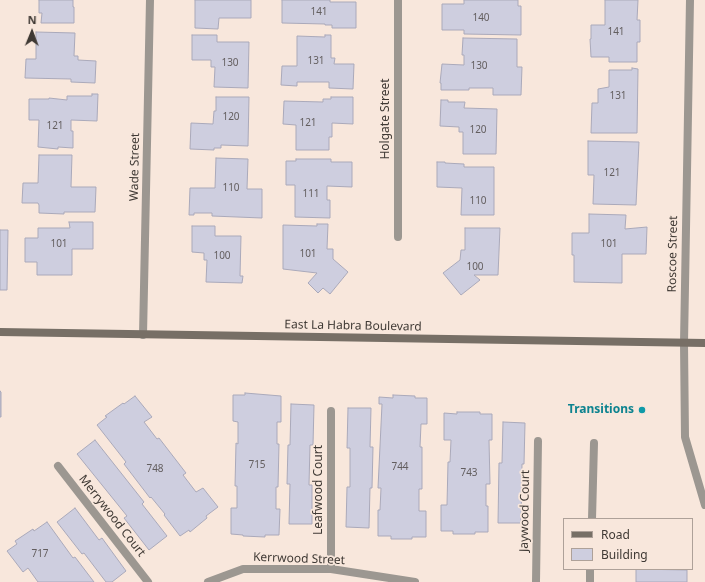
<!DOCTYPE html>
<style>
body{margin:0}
#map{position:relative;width:705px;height:582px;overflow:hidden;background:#f8e7dc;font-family:"Noto Sans",sans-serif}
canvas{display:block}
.legend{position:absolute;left:563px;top:518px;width:130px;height:52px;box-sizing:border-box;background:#f8e7dc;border:1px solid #aea199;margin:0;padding:5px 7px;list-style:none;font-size:12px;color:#3f3934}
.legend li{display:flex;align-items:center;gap:8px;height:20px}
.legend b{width:20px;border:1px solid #aea199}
.north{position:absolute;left:12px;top:12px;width:40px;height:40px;-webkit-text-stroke:3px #f8e7dc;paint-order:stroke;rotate:1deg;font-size:11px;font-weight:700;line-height:16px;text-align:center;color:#3f3934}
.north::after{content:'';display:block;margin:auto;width:14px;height:18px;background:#3f3934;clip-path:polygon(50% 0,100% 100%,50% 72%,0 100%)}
</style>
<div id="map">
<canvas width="705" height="582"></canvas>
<ul class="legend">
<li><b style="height:5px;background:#776f66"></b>Road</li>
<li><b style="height:11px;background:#cecedf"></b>Building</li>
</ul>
<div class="north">N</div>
</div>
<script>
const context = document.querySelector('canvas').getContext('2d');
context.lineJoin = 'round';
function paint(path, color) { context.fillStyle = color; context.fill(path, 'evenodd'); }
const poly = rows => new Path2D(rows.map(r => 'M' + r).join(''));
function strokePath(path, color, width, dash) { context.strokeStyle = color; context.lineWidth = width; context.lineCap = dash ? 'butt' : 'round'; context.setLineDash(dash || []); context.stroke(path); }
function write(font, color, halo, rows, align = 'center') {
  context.font = font + ' "Noto Sans",sans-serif'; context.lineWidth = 3.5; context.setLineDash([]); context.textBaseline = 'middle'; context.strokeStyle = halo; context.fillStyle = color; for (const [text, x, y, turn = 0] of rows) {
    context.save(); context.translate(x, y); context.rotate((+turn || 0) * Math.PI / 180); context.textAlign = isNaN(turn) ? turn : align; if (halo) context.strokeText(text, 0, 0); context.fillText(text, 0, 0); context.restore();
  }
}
const building = poly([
 [39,0,73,0,73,7,74,7,74,23,41,23,42,13,39,13,39,0],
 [195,0,251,0,251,18,219,18,218,29,195,28,195,0],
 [282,0,330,0,330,2,356,2,356,28,332,28,332,25,325,25,325,24,282,23,282,0],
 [464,0,518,0,518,6,521,6,521,35,464,34,464,30,442,30,442,4,464,4,464,0],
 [605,0,638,0,637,20,640,20,640,42,637,42,637,62,609,62,609,57,591,57,590,39,591,39,591,25,605,25,605,0],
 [36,32,75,33,74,56,78,56,78,60,96,61,95,83,71,82,71,79,25,78,26,59,36,59,36,32],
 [192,35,217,35,217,42,249,42,248,88,214,87,215,67,211,67,211,60,192,60,192,35],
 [325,35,331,35,331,58,335,58,334,64,354,64,353,89,329,88,329,82,297,82,297,86,281,85,282,66,297,66,297,36,325,37,325,35],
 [463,38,517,39,517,67,522,67,521,95,493,95,493,88,469,88,469,90,441,90,441,83,440,83,442,64,464,65,464,55,462,55,463,38],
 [632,68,638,69,637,133,591,133,592,103,598,103,598,89,609,87,609,70,632,70,632,68],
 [92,94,98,94,97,121,71,120,71,131,73,131,73,148,58,147,58,149,38,147,39,120,29,120,29,99,49,99,49,98,67,100,67,96,92,96,92,94],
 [216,97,249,97,248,146,221,145,221,148,214,148,214,150,190,149,191,123,213,124,214,111,216,111,216,97],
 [331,97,353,97,353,124,332,123,332,137,329,137,329,150,296,150,296,125,283,124,284,101,323,102,323,99,331,99,331,97],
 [441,100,448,100,448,102,465,102,464,108,497,109,496,154,463,154,463,132,459,132,459,127,440,126,441,100],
 [588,141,639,142,636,205,593,204,594,175,588,175,588,141],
 [39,155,72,155,71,187,96,187,95,212,64,212,64,214,39,213,39,205,38,203,22,203,23,183,38,183,39,155],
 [216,158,248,159,247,189,262,189,262,218,212,216,212,213,194,213,194,215,189,215,190,188,215,188,216,158],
 [296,159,331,159,331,162,352,162,352,187,327,186,327,200,330,200,330,218,295,217,295,185,286,185,286,161,296,161,296,159],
 [437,162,445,162,445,163,464,164,464,167,494,167,494,215,461,215,462,188,437,187,437,162],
 [589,214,626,215,625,229,647,227,646,254,622,254,622,283,574,282,574,255,572,255,572,233,589,233,589,214],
 [69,222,93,222,93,249,72,249,72,275,37,275,37,262,25,262,25,238,38,238,38,228,70,228,69,222],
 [317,224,328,224,327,249,333,249,333,259,348,272,330,294,323,288,318,293,308,283,317,273,283,269,283,225,317,226,317,224],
 [192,226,215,226,215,236,241,236,240,276,243,276,242,283,206,282,207,260,204,260,204,253,192,252,192,226],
 [465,228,500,228,498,275,474,275,480,280,461,295,443,273,460,260,461,250,465,250,465,228],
 [0,230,8,230,7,290,0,290,0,230],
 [0,391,1,392,1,417,0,417,0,391],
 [245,393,281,396,281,422,277,422,277,444,279,444,278,487,276,487,276,509,280,509,279,535,265,535,265,537,243,536,243,535,231,534,231,508,237,508,237,486,235,486,236,443,238,444,238,422,233,421,233,395,245,395,245,393],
 [393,395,415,396,415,398,427,398,427,424,421,424,420,447,422,447,422,489,419,489,419,511,426,511,426,537,412,537,412,539,391,539,391,536,378,536,378,510,380,510,381,488,378,488,382,404,379,404,379,397,393,398,393,395],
 [135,396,152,417,144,422,157,439,159,438,186,473,183,475,196,492,203,488,218,507,206,516,207,518,190,532,189,530,180,536,164,515,165,514,151,497,150,498,124,464,126,462,97,425,107,417,105,416,123,403,124,404,135,396],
 [291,404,314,405,313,445,310,445,309,485,312,485,312,524,289,524,290,484,287,484,288,445,290,445,291,404],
 [348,408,371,408,370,447,373,447,372,488,370,488,369,528,346,527,347,487,350,487,350,448,347,448,348,408],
 [457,412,480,412,480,414,492,414,492,440,489,440,490,484,486,484,486,506,488,506,488,532,475,532,475,534,453,534,453,531,441,531,441,505,447,505,448,462,450,462,451,440,444,440,444,413,457,414,457,412],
 [503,422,525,423,524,464,522,464,521,523,498,523,499,463,502,463,503,422],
 [95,440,144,502,142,504,167,536,149,550,124,518,127,516,77,454,95,440],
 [75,508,99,540,102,538,126,571,112,582,106,582,84,553,82,554,57,522,75,508],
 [47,522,73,558,75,557,94,582,38,582,28,568,23,572,7,551,17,544,15,541,33,529,34,531,47,522],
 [636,569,687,570,687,582,636,582,636,569]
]);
paint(building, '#cecedf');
strokePath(building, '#aaa9ba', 1);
strokePath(poly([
 [592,519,594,443],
 [590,582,590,569]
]), '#9c9791', 8);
strokePath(poly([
 [398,0,398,237],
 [690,0,684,343,685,437,705,505],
 [143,335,150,0],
 [58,466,148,582],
 [331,569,331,411],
 [208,582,243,569,331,569,415,582],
 [536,582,538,441]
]), '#9c9791', 8);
strokePath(poly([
 [0,332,705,343]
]), '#776f66', 8);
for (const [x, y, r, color] of [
 [642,410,4,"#0f9aa8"]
]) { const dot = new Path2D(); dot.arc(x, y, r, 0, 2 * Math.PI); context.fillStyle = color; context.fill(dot); strokePath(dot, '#f8e7dc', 1.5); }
write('10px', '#635e5f', null, [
 ["141",319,12],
 ["140",481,18],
 ["141",616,32],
 ["131",316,61],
 ["130",230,63],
 ["130",479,66],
 ["131",618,96],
 ["120",231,117],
 ["121",308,123],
 ["121",55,126],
 ["120",478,130],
 ["121",612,173],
 ["110",231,188],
 ["111",311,194],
 ["110",478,201],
 ["101",59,244],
 ["101",609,244],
 ["101",308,254],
 ["100",222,256],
 ["100",475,267],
 ["715",257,465],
 ["744",400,467],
 ["748",155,469],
 ["743",469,473],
 ["717",40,554]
]);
write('12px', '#3f3934', '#f8e7dc', [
 ["Holgate Street",386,119,-90],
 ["Wade Street",135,167,-89],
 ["Roscoe Street",673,254,-89],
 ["East La Habra Boulevard",353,326,1],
 ["Leafwood Court",319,490,-90],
 ["Jaywood Court",525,511,-89],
 ["Merrywood Court",112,516,52],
 ["Kerrwood Street",299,559,2]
]);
write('bold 12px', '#0d838f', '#f8e7dc', [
 ["Transitions",634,410]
], 'right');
</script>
